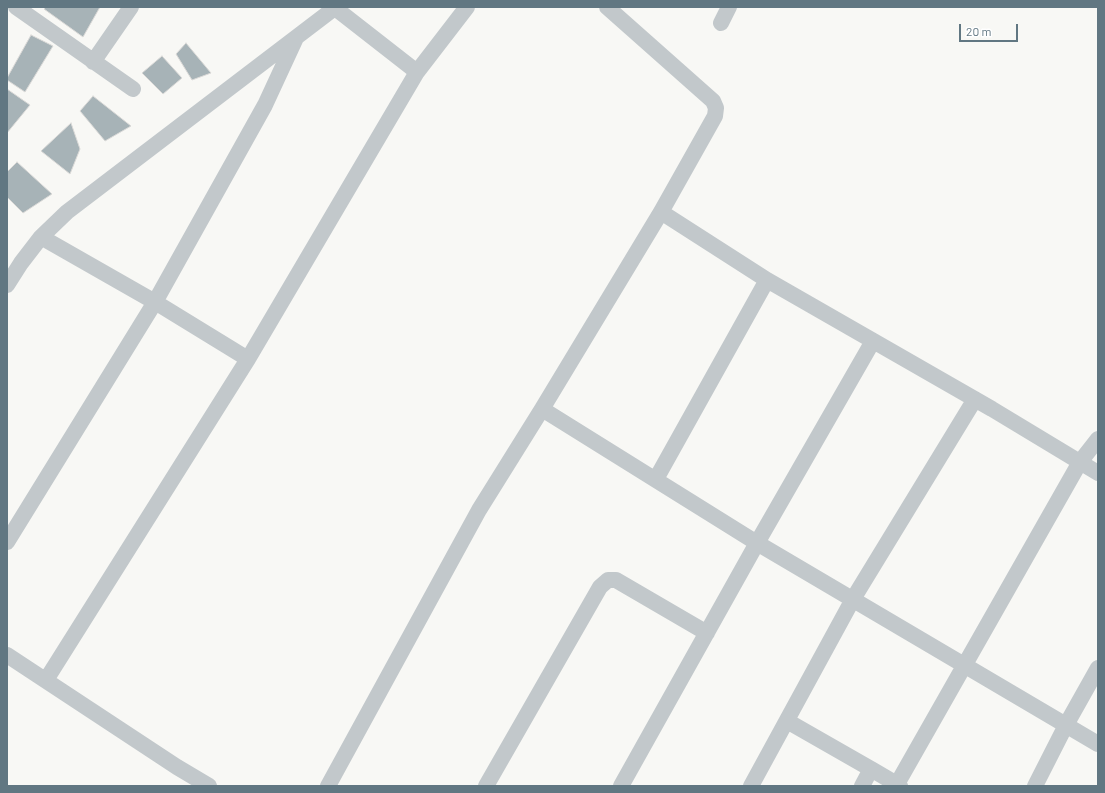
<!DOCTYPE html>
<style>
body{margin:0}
#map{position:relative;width:1105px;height:793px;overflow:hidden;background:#f8f8f5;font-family:Barlow,sans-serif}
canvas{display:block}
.frame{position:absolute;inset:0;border:8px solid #617782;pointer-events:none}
.scale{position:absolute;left:959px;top:24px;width:59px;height:18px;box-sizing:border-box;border:2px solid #617782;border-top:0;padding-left:5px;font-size:12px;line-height:14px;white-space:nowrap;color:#617782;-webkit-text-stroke:3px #fff;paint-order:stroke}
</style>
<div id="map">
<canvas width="1105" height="793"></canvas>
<div class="frame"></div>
<div class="scale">20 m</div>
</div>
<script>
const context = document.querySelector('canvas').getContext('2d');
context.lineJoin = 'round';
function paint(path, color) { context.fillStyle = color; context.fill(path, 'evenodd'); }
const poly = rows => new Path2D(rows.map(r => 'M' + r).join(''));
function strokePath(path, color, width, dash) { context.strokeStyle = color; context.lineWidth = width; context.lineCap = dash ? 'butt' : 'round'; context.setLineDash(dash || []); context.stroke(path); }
const building = poly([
 [46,7,100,7,83,37,44,9,46,7],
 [31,35,53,46,25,92,7,80,7,78,31,35],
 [186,43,211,73,192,80,176,54,186,43],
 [162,56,182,78,163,94,142,73,162,56],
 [7,89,30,105,7,133,7,89],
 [93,96,131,126,105,141,80,111,93,96],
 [71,123,80,149,70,174,41,151,71,123],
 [17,162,52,194,23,213,7,197,7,172,17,162]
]);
paint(building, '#a7b3b7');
strokePath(building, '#dad9d7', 1);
strokePath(poly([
 [16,7,133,89],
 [335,8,417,72],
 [721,23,729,7],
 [93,62,131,7],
 [661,212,767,280,992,409,1098,473],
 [41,237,155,302,248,359],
 [7,285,21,263,41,237,67,212,336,7],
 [542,409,757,543,1098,744],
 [656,479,767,280],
 [7,542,155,302,265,105,296,38],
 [7,655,177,767,209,786],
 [46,680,248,359,417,72,467,7],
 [787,721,871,769,862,786],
 [871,769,900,786],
 [897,784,1080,462,1098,439],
 [328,786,479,510,542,409,661,212,715,116,716,108,713,101,607,7],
 [486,786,600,587,608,580,616,580,707,633],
 [621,786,757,543,873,341],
 [751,786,853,599,975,399],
 [1035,786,1066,725,1098,668]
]), '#c2c8cb', 16);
</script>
